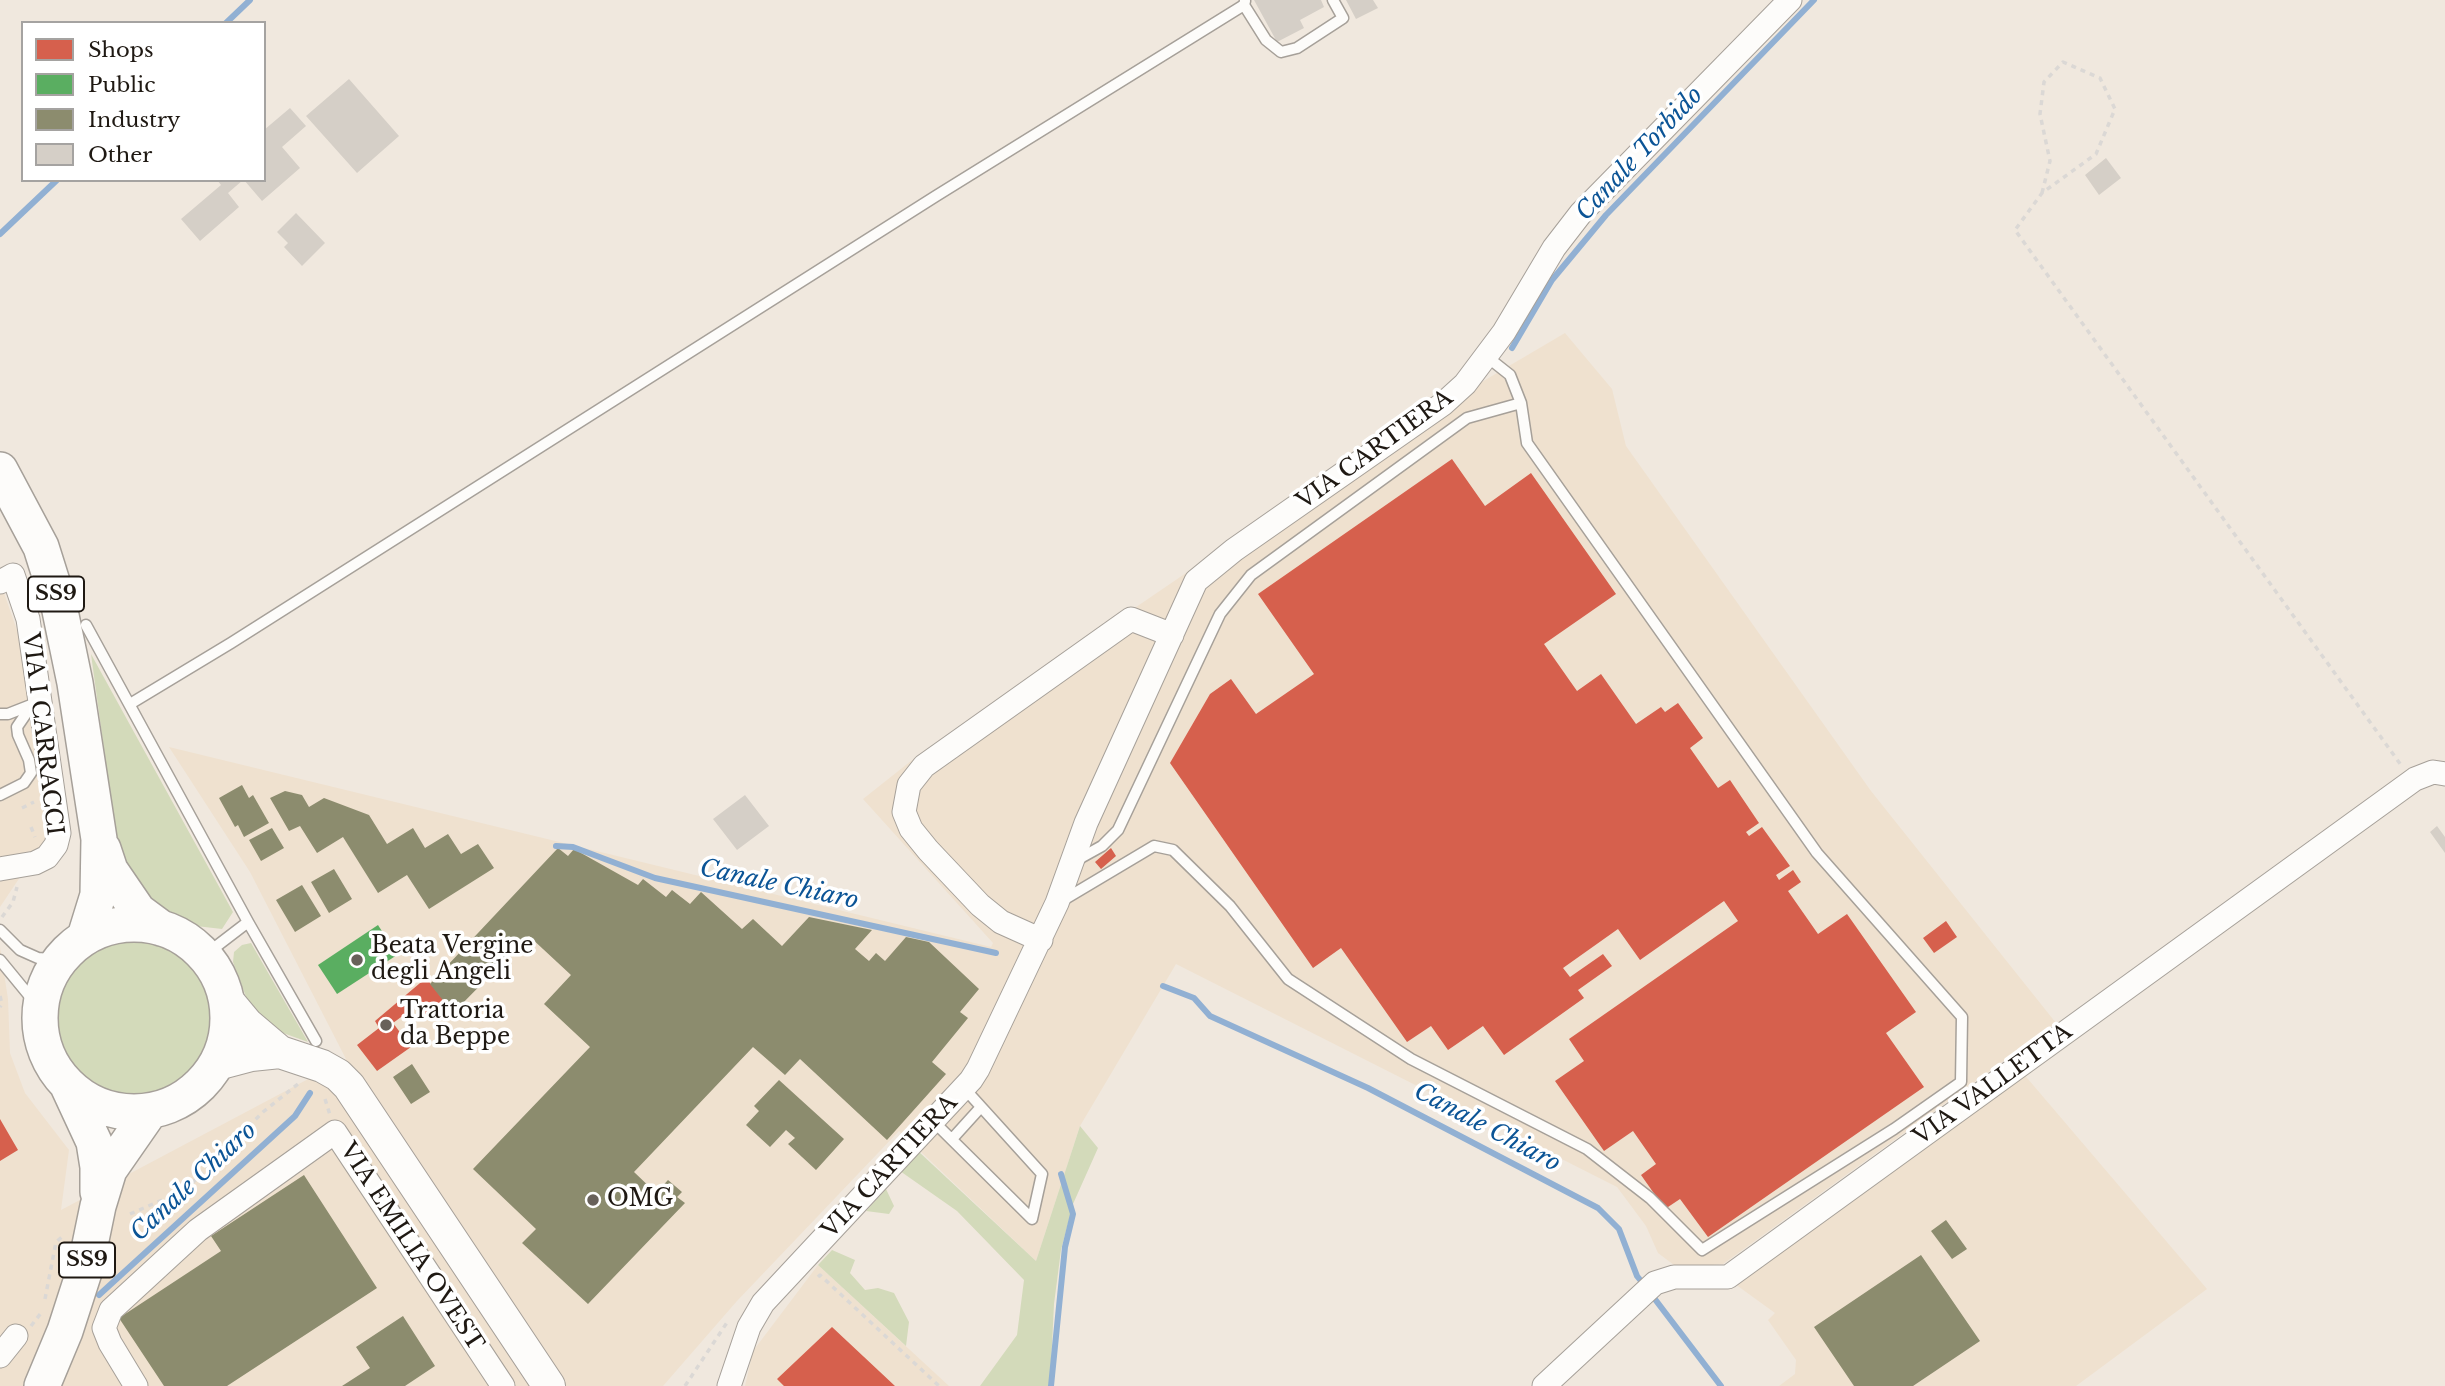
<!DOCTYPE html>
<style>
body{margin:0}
#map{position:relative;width:2445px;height:1386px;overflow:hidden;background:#f0e8de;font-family:"Libre Baskerville",serif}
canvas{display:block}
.legend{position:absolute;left:21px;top:21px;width:245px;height:161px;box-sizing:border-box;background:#fff;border:2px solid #a5a3a1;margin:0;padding:9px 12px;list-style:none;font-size:21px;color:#1f1913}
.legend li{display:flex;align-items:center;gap:14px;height:35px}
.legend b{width:35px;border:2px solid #a5a3a1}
</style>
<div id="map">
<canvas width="2445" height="1386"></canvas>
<ul class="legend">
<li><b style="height:19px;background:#d6604d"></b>Shops</li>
<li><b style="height:19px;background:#5aae61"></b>Public</li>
<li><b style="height:19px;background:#8c8c6e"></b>Industry</li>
<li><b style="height:19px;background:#d5cfc7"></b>Other</li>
</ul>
</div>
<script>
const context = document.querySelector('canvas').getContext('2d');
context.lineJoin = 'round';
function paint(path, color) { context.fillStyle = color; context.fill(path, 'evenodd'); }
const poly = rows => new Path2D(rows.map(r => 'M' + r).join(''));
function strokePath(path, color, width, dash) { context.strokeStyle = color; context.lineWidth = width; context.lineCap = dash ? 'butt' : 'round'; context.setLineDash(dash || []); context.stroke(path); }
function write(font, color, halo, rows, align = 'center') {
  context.font = font + ' "Libre Baskerville",serif'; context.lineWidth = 7; context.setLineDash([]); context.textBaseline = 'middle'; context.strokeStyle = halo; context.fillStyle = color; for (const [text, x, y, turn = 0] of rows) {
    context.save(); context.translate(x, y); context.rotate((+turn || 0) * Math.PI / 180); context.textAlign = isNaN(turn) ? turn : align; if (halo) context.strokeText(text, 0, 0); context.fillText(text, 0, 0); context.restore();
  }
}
paint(poly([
 [1565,333,1612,389,1626,446,1871,791,2056,1023,1723,1264,1678,1268,1658,1253,1646,1226,1617,1187,1176,964,1080,1126,1036,1261,899,1131,737,1301,663,1386,0,1386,0,947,8,999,10,1053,25,1093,69,1150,61,1210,346,1059,250,872,169,747,991,947,993,943,863,799,916,757,1368,449],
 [3,590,37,688,53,828,0,907,0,591],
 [2016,1065,2207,1289,2076,1386,1779,1386,1795,1374,1796,1360,1768,1320,1775,1313,1735,1284],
 [818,1265,949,1386,745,1386,753,1351]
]), '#efe1cf');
paint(poly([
 [91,654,233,912,222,929,196,926,159,910,119,860],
 '57 1019a79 79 0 1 1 158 0a79 79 0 1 1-158 0Z',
 [251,943,308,1042,272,1029,252,1013,233,962,234,952,242,945],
 [1080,1126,1098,1148,1073,1204,1061,1250,1054,1304,1050,1386,980,1386,1017,1335,1024,1280,957,1211,900,1171,918,1151,1036,1261],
 [886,1189,894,1206,889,1214,866,1211],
 [832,1250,855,1260,850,1273,865,1290,878,1288,894,1293,909,1322,906,1346,818,1265]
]), '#d3daba');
paint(poly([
 [1452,459,1485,506,1531,473,1616,594,1544,644,1577,691,1601,674,1636,724,1661,707,1665,712,1678,703,1703,738,1690,748,1718,788,1730,780,1759,823,1746,832,1749,836,1762,827,1790,866,1776,875,1779,880,1793,870,1801,882,1788,891,1818,934,1847,914,1916,1012,1886,1033,1924,1087,1708,1237,1680,1199,1665,1209,1641,1175,1656,1164,1633,1131,1604,1151,1555,1081,1584,1061,1569,1039,1738,921,1724,901,1640,960,1618,929,1563,968,1570,977,1603,954,1612,966,1578,990,1584,998,1504,1055,1483,1026,1448,1050,1431,1026,1407,1042,1341,948,1313,968,1170,763,1210,694,1231,679,1256,714,1314,674,1258,594],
 [1111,848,1116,856,1101,869,1095,862],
 [1946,921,1957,937,1934,953,1923,938],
 [426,978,445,1002,426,1017,416,1006,393,1023,411,1047,377,1071,357,1045,379,1028,375,1021],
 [0,1119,18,1150,0,1161],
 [832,1327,895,1386,784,1386,777,1379]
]), '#d6604d');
paint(poly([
 [378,925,397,955,337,994,318,965]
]), '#5aae61');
paint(poly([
 [242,785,249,798,253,795,269,823,244,837,238,825,235,827,219,798],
 [285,791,302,795,309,807,324,798,369,815,387,844,413,828,425,848,448,834,461,854,478,844,494,868,429,909,407,875,378,893,343,837,317,853,300,826,289,831,270,798],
 [272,828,284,848,261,861,249,840],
 [558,848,568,856,574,849,638,885,643,879,666,897,672,890,690,904,701,892,742,929,753,919,782,946,809,917,872,930,855,949,869,961,876,953,885,961,906,937,929,942,979,989,960,1012,968,1018,932,1062,946,1074,887,1140,800,1059,785,1075,753,1047,634,1172,656,1193,668,1180,682,1192,677,1197,685,1203,588,1304,522,1243,536,1229,473,1169,590,1047,544,1004,571,975,529,936,453,1013,430,984],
 [334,869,352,899,329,913,311,882],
 [302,885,321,916,295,932,276,900],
 [412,1064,430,1092,411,1104,393,1077],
 [779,1080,844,1139,816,1170,788,1144,795,1138,786,1130,770,1147,746,1125,759,1111,754,1106],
 [304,1175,377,1288,227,1386,164,1386,119,1318,221,1251,211,1236],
 [1946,1220,1967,1249,1952,1259,1931,1231],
 [1921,1255,1980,1341,1913,1386,1854,1386,1814,1327],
 [403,1316,435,1366,405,1386,342,1386,370,1368,356,1347]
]), '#8c8c6e');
strokePath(poly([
 [226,23,250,0],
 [0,234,57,180],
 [1512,348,1552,280,1606,215,1814,0],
 [556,846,573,847,655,878,996,953],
 [1163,986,1194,998,1210,1016,1368,1088,1598,1208,1619,1229,1637,1276,1645,1286],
 [1651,1294,1721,1386],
 [99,1295,295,1116,310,1093],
 [1051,1386,1065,1247,1073,1214,1061,1174]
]), '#91b0d3', 6);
paint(poly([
 [1254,0,1321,0,1324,7,1300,20,1304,28,1277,42],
 [1346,0,1373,0,1378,8,1356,19],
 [349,79,399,136,357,173,306,116],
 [290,108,306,126,282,147,300,168,262,201,244,180,264,180,264,130],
 [2106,158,2121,178,2099,195,2085,175],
 [217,180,243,180,228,193,239,207,200,241,181,219,221,185],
 [296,213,325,243,302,266,284,247,288,243,277,232],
 [745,795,769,826,737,850,713,819],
 [2437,826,2445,837,2445,853,2430,832]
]), '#d5cfc7');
const service = poly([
 [1245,1,1244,5,1266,40,1281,52,1297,48,1343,18,1333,0],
 [86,625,248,922,316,1041],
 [130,704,231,643,936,196,1244,5],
 [0,714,8,714,31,705],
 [0,795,24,783,31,773,29,760,18,735,17,727,32,705],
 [1075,861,1102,846,1118,830,1220,614,1251,575,1467,418,1521,403],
 [1060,902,1154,846,1173,850,1230,906,1288,979,1411,1059,1587,1149,1650,1198,1702,1250,1894,1129,1961,1082,1962,1017,1817,853,1527,443,1521,403,1510,375,1486,356],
 [0,930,20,950,38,958,60,960],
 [205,955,248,922],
 [0,960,41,1010],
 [933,1121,1032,1219,1042,1174,964,1088],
 [952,1139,981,1107]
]);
const minor = poly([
 [0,582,13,575,28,619,59,833,56,845,47,857,35,863,0,869],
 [1041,940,1001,922,980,905,928,850,911,829,904,812,909,785,924,766,1131,619,1172,635],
 [0,1356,16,1336],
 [136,1386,110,1343,104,1328,111,1310,198,1230,335,1132,503,1386],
 [729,1386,749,1327,763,1303,971,1080,978,1069,1057,903,1086,823,1196,581,1234,550,1443,404,1465,384,1504,332,1554,248,1581,213,1790,0],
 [1544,1386,1655,1283,1674,1277,1728,1277,2415,779,2433,772,2445,774]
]);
const secondary = poly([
 [227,1000,247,1024,280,1052,322,1066,338,1075,349,1086,549,1386],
 [217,1064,251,1055,280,1052]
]);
const primary = poly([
 [0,470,41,547,58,601,75,683,99,839,98,895,85,937],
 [103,849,110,870,138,911,161,928],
 '40 1018a94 94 0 1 1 188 0a94 94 0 1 1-188 0Z',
 [68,1086,94,1142,98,1167,98,1192],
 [42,1386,65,1331,85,1269,98,1206,109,1170,150,1111]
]);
strokePath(service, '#a6a099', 13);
strokePath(minor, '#a6a099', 25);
strokePath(secondary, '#a6a099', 34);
strokePath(primary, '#a6a099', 38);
strokePath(poly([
 [2042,193,2050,161,2040,114,2044,82,2063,62,2100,78,2115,109,2096,154,2042,193,2015,230,2401,765],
 [22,808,34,802],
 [31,827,35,837],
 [2,917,13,902,17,887],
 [0,996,2,1004,0,1007],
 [325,1099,330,1115],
 [130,1214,185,1190,263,1112,298,1084],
 [818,1277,820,1275,939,1386],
 [45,1299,56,1242,63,1236],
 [31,1326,41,1313],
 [685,1386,728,1321]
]), '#dbd8d5', 3.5, [5, 5]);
strokePath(service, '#fdfcfa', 10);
strokePath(minor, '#fdfcfa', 23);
strokePath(secondary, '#fdfcfa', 32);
strokePath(primary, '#fdfcfa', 35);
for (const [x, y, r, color] of [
 [357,960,7,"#68615a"],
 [386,1025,7,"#68615a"],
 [593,1200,7,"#68615a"]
]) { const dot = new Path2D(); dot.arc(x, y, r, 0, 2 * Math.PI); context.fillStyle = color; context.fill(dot); strokePath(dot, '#fff', 2.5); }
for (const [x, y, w] of [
 [56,594,56],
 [87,1260,56]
]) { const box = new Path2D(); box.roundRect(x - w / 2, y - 17.5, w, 35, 5); context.fillStyle = '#fff'; context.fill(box); strokePath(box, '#1f1913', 2); }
write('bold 21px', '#1f1913', null, [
 ["SS9",56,594],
 ["SS9",87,1260]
]);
write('23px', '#1f1913', '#fff', [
 ["VIA CARTIERA",1375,450,-36],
 ["VIA I CARRACCI",42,734,83],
 ["VIA VALLETTA",1993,1085,-36],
 ["VIA CARTIERA",890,1167,-47],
 ["VIA EMILIA OVEST",411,1247,57]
]);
write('23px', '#1f1913', '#fff', [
 ["Beata Vergine",371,947],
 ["degli Angeli",371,973],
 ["Trattoria",400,1012],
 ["da Beppe",400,1038],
 ["OMG",607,1200]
], 'left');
write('italic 24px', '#0b5496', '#fff', [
 ["Canale Torbido",1640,154,-47],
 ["Canale Chiaro",779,885,12],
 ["Canale Chiaro",1487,1128,28],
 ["Canale Chiaro",194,1182,-43]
]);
</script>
